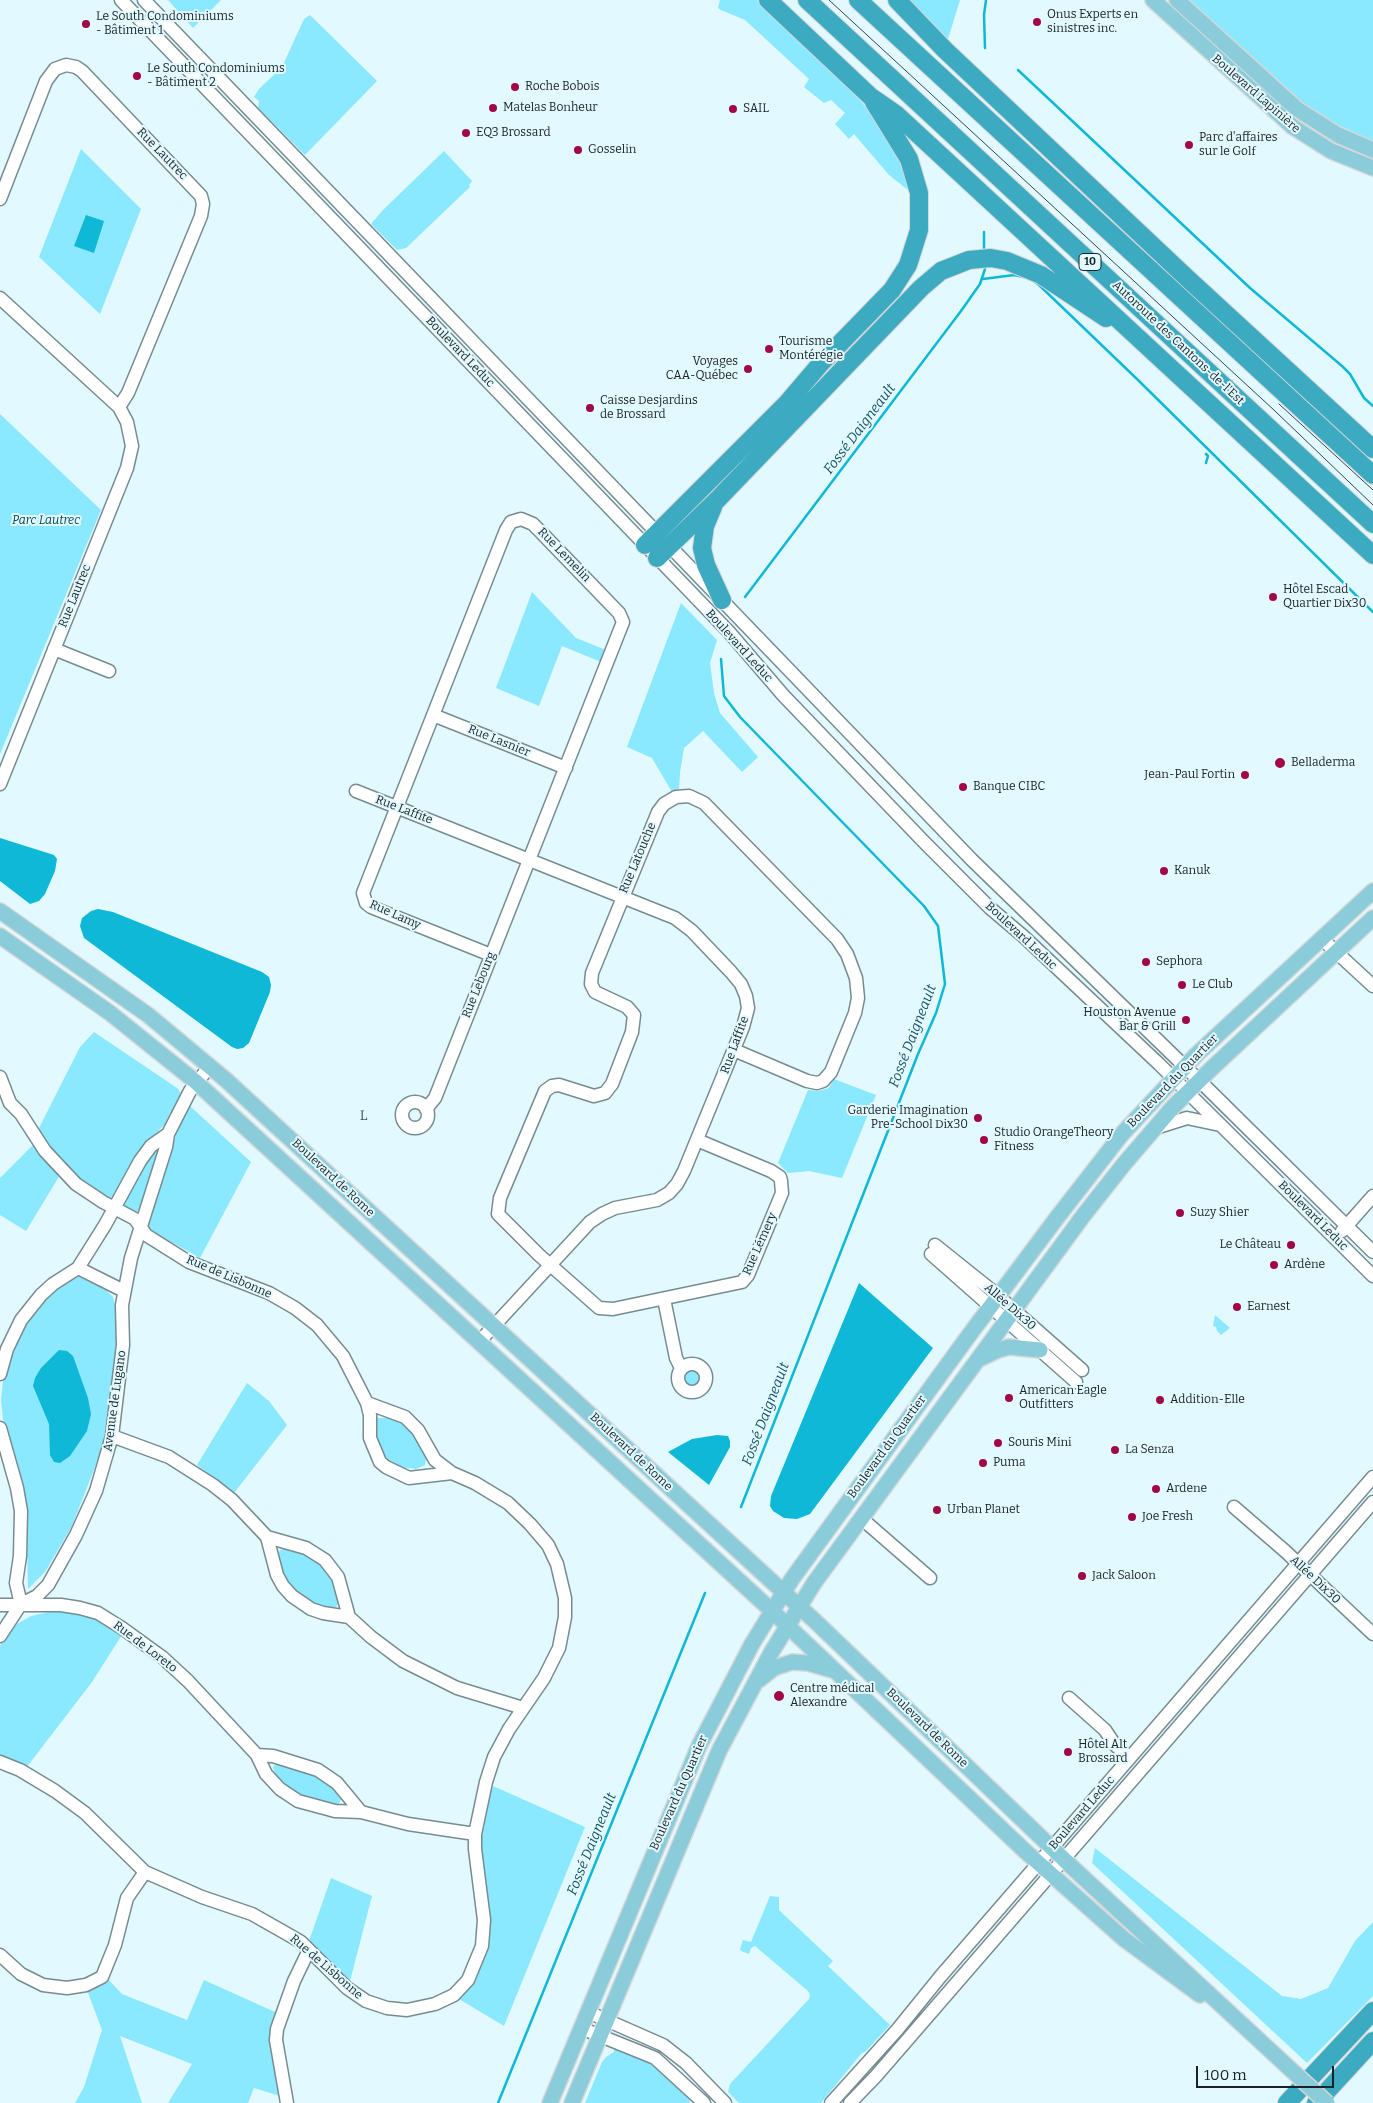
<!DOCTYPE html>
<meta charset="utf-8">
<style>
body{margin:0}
#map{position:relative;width:1373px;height:2103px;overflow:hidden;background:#e2f9ff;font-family:Bitter,serif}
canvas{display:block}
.scale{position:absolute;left:1196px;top:2066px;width:138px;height:22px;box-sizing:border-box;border:2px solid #192224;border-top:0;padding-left:6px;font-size:15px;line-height:18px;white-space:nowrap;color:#192224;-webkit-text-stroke:4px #e2f9ff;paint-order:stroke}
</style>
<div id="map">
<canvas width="1373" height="2103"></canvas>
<div class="scale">100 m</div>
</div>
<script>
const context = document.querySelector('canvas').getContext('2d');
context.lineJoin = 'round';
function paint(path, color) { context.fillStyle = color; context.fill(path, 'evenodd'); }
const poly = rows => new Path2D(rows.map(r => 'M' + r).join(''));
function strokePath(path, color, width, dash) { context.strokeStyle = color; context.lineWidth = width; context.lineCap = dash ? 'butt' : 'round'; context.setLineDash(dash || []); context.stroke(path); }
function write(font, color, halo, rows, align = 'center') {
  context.font = font + ' Bitter,serif'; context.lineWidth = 4; context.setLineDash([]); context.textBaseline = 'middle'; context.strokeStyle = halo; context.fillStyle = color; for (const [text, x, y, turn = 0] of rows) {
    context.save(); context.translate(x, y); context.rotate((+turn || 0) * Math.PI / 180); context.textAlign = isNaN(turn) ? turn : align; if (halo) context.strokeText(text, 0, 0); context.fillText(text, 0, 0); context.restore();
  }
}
paint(poly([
 [168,0,221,0,193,28],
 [720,0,757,0,853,93,875,117,906,167,913,194,889,175,854,134,849,139,835,124,845,113,831,100,824,103,805,88,804,87,809,79,745,20,721,10,718,8],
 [910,0,960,0,948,39,911,1],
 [1188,0,1373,0,1373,141,1326,120,1307,107],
 [310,15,377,81,305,155,258,108,259,101,254,97,259,89,282,67,304,19],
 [81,149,141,209,100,314,39,257],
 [444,151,472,181,469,185,470,187,406,248,397,250,371,224,383,210],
 [0,414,101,510,0,754],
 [532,592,576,638,606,650,601,662,562,646,539,706,496,688],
 [681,603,717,640,710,663,714,693,720,713,758,757,742,772,703,731,684,748,680,772,679,789,672,792,652,758,627,747],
 [94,1032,177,1088,191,1107,251,1162,200,1258,148,1229,147,1220,182,1118,170,1113,165,1124,147,1143,116,1194,110,1198,106,1198,76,1176,50,1149,38,1130,80,1047],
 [834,1079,876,1095,842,1178,809,1171,788,1173,778,1163,808,1090,818,1091,829,1088],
 [34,1144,60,1175,26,1231,0,1215,0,1178],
 [157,1149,159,1151,141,1207,140,1210,134,1212,126,1208,123,1203,151,1151],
 [79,1277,106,1290,113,1297,116,1308,116,1341,110,1404,102,1449,72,1526,45,1572,28,1589,26,1508,21,1482,3,1419,1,1400,3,1380,8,1359,26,1320,40,1302,67,1280],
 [1215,1315,1230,1328,1221,1335,1217,1331,1216,1327,1213,1326],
 '684 1378a8 8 0 1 1 16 0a8 8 0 1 1-16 0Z',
 [247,1383,269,1401,287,1425,234,1493,197,1465],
 [377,1418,390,1418,403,1423,414,1434,424,1449,426,1458,425,1465,416,1469,400,1467,385,1457,378,1446,376,1432],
 [287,1548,298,1550,321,1564,332,1579,339,1603,336,1607,332,1608,319,1607,303,1599,287,1582,279,1565,277,1556,280,1550],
 [58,1610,73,1611,96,1618,122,1635,92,1682,26,1768,0,1757,0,1646,6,1635,17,1624,31,1616],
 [276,1764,315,1775,339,1794,341,1799,339,1804,336,1806,311,1801,295,1793,276,1776,273,1767],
 [493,1786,585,1827,504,2026,459,1999,470,1987,480,1968,488,1943,481,1845,486,1803],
 [1095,1848,1282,1996,1301,1999,1328,1988,1355,1941,1373,1922,1373,1996,1307,2063,1092,1863],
 [331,1878,372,1896,350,1981,309,1941],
 [770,1896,779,1897,779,1910,833,1961,828,1966,890,2025,866,2051,861,2054,821,2103,739,2103,728,2092,730,2084,809,1999,810,1995,808,1991,755,1946,751,1948,749,1954,741,1951,740,1949,743,1940,751,1942],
 [108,1979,122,1994,187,2020,204,1980,275,2012,271,2036,280,2096,254,2088,248,2103,168,2103,192,2064,120,2036,142,2103,75,2103,84,2087,102,2030,87,1990,101,1986],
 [614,2049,648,2060,689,2097,690,2103,585,2103,602,2062,606,2057,614,2052]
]), '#8ae8ff');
paint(poly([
 [86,215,104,221,94,253,74,246],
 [0,838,54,855,57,859,55,871,45,894,39,901,30,904,0,881],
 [98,909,113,912,262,972,269,977,271,985,270,992,249,1043,243,1048,237,1049,232,1047,84,938,80,926,82,918,91,911],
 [859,1283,933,1348,810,1514,797,1519,784,1518,773,1511,770,1506,771,1496],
 [59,1350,67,1351,73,1356,88,1398,91,1414,87,1431,70,1456,60,1463,54,1462,50,1455,49,1424,33,1386,35,1378,41,1368],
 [717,1435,728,1436,730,1441,730,1447,709,1485,668,1452,692,1439]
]), '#0fb8d6');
strokePath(poly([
 [985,48,984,15,986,0],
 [1018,70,1250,288,1342,366,1350,374,1364,398,1373,406],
 [984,248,984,232],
 [983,279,1014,275,1024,277],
 [1032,280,1038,284,1138,380,1373,612],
 [1206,454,1208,456,1206,463],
 [745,597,961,311,980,284,985,269],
 [721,659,724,696,740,717,924,906,938,926,945,984,936,1013,918,1054,741,1507],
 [498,2103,705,1593]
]), '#0fb8d6', 2.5);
const minor = poly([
 [121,0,729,632,783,695,925,843,990,908,1023,936,1159,1064,1373,1276],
 [144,0,972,860,1209,1090,1373,1252],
 [0,199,46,81,55,69,66,65,76,67,82,71,201,196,203,204,201,216,128,393,119,407],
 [0,298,119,407,127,422,132,446,127,468,0,784],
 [54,649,109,671],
 [433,715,566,768],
 [356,791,675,918,692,931,731,972,741,984,746,996,748,1008,743,1027,684,1171,677,1184,669,1193,657,1200,615,1208,602,1214,590,1222,479,1342],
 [1321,938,1373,986],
 [0,1077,10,1103,21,1114,45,1151,76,1184,103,1202,135,1219,146,1235,189,1262,269,1293,295,1308,317,1325,343,1356,367,1403,370,1415,370,1438,380,1462,386,1467,409,1478,452,1473],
 '402 1115a13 13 0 1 1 26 0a13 13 0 1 1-26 0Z',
 [426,1109,435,1098,623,622,619,613,533,524,521,519,511,522,506,530,363,893,366,903,371,907,491,955],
 [1155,1128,1187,1118,1220,1125],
 [697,1140,771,1171,780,1177,781,1181,782,1193,748,1275,742,1282,613,1309,599,1308,539,1255,498,1214,500,1198,545,1091,552,1086,559,1085,594,1096,605,1093,612,1084,632,1032,634,1015,627,1007,595,992,591,984,592,973,658,812,664,804,676,797,689,796,704,803,837,939,847,954,856,978,858,998,855,1013,831,1072,823,1081,817,1083,807,1081,734,1050],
 [1342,1231,1373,1196],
 [935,1245,990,1289,1082,1370],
 [931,1254,1076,1382],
 [78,1268,124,1291],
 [664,1299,676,1358,681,1368],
 '678 1378a14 14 0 1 1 28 0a14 14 0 1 1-28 0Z',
 [0,1374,7,1349,21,1320,41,1295,53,1284,78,1268,105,1225,140,1161,151,1146,168,1134],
 [0,1428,17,1488,21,1511,20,1556,16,1583,21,1604],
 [112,1436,169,1457,213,1485,232,1500,267,1537,277,1575,283,1586,292,1596,311,1609,323,1613,349,1617],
 [1234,1507,1285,1551,1373,1634],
 [861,1518,930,1578],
 [267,1537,306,1548,325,1560,338,1577,349,1617,371,1637,403,1661,457,1688,523,1708],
 [0,1605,61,1605,80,1608,98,1613,122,1628,162,1657,188,1681,257,1755,266,1774,280,1789,298,1801,335,1811,361,1812,408,1824,475,1834],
 [0,1636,21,1604,37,1596,48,1585,76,1535,96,1491,112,1436,123,1345,122,1305,131,1258,166,1147,168,1134,190,1091,210,1066],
 [1069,1698,1105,1730,1115,1745,1130,1758],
 [257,1755,273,1756,318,1770,337,1783,361,1812],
 [0,1762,20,1770,55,1791,85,1813,145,1872,202,1897,252,1914,289,1935,301,1942,347,1988,366,2001,387,2008,407,2010,435,2004,454,1995,468,1980,482,1946,484,1920,475,1849,475,1834,486,1782,494,1757,509,1729,544,1678,559,1648,565,1617,565,1598,557,1564,548,1545,530,1524,508,1503,475,1483,452,1473,435,1460,418,1430,405,1417,367,1403],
 [0,1955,21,1974,43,1985,67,1988,86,1985,102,1977,115,1945,127,1898,145,1872],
 [588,2012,663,2045,686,2063,725,2103],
 [581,2028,655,2058,704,2103],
 [287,2103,276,2040,277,2029,294,1981,309,1950],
 [831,2103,897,2030,940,1977,1373,1477],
 [850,2103,876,2076,1373,1502]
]);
const major = poly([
 [1153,0,1293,127,1331,151,1373,168],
 [1177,0,1297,109,1338,135,1373,150],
 [0,911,148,1015,226,1080,816,1622,1074,1869,1287,2066],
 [0,936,110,1013,196,1082,772,1611,1025,1851,1124,1939,1200,1995],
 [979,1359,998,1350,1009,1347,1040,1350],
 [759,1680,774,1668,792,1662,808,1663,832,1670],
 [550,2103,699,1746,752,1644,792,1579,967,1338,1056,1219,1122,1134,1196,1055,1373,891],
 [572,2103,719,1751,771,1653,814,1583,1083,1216,1124,1164,1173,1107,1211,1069,1373,918]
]);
const highway = poly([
 [768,0,871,97,897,115,1373,555],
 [807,0,1373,524],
 [858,0,1373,475],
 [897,0,945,50,1187,278,1373,449],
 [713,507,705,526,702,548,706,565,722,600],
 [645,545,787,403,822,362,892,290,908,265,919,230,919,193,909,159,874,102],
 [657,558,717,500,921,288,941,271,969,260,991,258,1007,261,1041,275,1106,318],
 [1287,2103,1373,2011],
 [1316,2103,1373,2041]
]);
strokePath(minor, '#778c91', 15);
strokePath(major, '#d6d7d8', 18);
strokePath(highway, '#d6d7d8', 20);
strokePath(minor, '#fff', 12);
strokePath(major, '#8accda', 15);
strokePath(highway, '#3caac1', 18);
strokePath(poly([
 [829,0,1275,411,1373,505],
 [1279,404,1373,490]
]), '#3a4548', 1);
const majorBridge = poly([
 [1287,2066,1327,2103]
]);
strokePath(majorBridge, '#d6d7d8', 18, []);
strokePath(majorBridge, '#8accda', 15);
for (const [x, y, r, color] of [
 [1037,22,5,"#a00649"],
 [86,24,5,"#a00649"],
 [137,76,5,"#a00649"],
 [515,87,5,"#a00649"],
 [493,108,5,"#a00649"],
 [733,109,5,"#a00649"],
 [466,133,5,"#a00649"],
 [1189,145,5,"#a00649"],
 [578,150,5,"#a00649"],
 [769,349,5,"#a00649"],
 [748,369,5,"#a00649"],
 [590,408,5,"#a00649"],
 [1273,597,5,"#a00649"],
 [1280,763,6,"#a00649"],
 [1245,775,5,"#a00649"],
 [963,787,5,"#a00649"],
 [1164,871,5,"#a00649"],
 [1146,962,5,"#a00649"],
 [1182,985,5,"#a00649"],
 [1186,1020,5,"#a00649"],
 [978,1118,5,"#a00649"],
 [984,1140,5,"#a00649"],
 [1180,1213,5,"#a00649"],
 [1291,1245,5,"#a00649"],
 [1274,1265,5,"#a00649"],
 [1237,1307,5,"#a00649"],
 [1009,1398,5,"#a00649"],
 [1160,1400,5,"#a00649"],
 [998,1443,5,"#a00649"],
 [1115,1450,5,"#a00649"],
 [983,1463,5,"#a00649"],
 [1156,1489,5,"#a00649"],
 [937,1510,5,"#a00649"],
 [1132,1517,5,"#a00649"],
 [1082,1576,5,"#a00649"],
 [779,1696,6,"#a00649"],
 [1068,1752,5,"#a00649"]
]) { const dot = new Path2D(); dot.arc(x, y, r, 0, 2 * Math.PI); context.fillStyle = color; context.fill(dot); strokePath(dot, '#e2f9ff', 2); }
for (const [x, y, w] of [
 [1090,262,22]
]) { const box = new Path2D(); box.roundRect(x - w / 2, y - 8.5, w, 17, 4); context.fillStyle = '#e2f9ff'; context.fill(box); strokePath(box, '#192224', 1); }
write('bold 11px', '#192224', null, [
 ["10",1090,262]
]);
write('12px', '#192224', '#e2f9ff', [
 ["Onus Experts en",1047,15],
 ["sinistres inc.",1047,29],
 ["Le South Condominiums",96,17],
 ["- Bâtiment 1",96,31],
 ["Le South Condominiums",147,69],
 ["- Bâtiment 2",147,83],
 ["Roche Bobois",525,87],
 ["Matelas Bonheur",503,108],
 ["SAIL",743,109],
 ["EQ3 Brossard",476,133],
 ["Parc d'affaires",1199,138],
 ["sur le Golf",1199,152],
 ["Gosselin",588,150],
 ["Tourisme",779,342],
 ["Montérégie",779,356],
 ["Voyages",738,362,"right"],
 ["CAA-Québec",738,376,"right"],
 ["Caisse Desjardins",600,401],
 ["de Brossard",600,415],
 ["Hôtel Escad",1283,590],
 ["Quartier Dix30",1283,604],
 ["Belladerma",1291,763],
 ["Jean-Paul Fortin",1235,775,"right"],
 ["Banque CIBC",973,787],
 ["Kanuk",1174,871],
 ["Sephora",1156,962],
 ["Le Club",1192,985],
 ["Houston Avenue",1176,1013,"right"],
 ["Bar & Grill",1176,1027,"right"],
 ["Garderie Imagination",968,1111,"right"],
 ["Pre-School Dix30",968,1125,"right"],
 ["Studio OrangeTheory",994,1133],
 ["Fitness",994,1147],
 ["Suzy Shier",1190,1213],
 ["Le Château",1281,1245,"right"],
 ["Ardène",1284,1265],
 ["Earnest",1247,1307],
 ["American Eagle",1019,1391],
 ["Outfitters",1019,1405],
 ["Addition-Elle",1170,1400],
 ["Souris Mini",1008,1443],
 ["La Senza",1125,1450],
 ["Puma",993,1463],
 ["Ardene",1166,1489],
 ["Urban Planet",947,1510],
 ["Joe Fresh",1142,1517],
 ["Jack Saloon",1092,1576],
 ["Centre médical",790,1689],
 ["Alexandre",790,1703],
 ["Hôtel Alt",1078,1745],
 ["Brossard",1078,1759]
], 'left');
write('12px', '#192224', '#e2f9ff', [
 ["Boulevard Lapinière",1256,94,41],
 ["Rue Lautrec",162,154,46],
 ["Autoroute des Cantons-de-l'Est",1178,343,43],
 ["Boulevard Leduc",460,352,46],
 ["Rue Lemelin",564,555,46],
 ["Rue Lautrec",75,596,-68],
 ["Boulevard Leduc",739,646,48],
 ["Rue Lasnier",499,741,22],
 ["Rue Laffite",404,810,21],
 ["Rue Latouche",638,858,-67],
 ["Rue Lamy",395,915,24],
 ["Boulevard Leduc",1021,936,43],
 ["Rue Lebourg",479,985,-68],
 ["Rue Laffite",735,1045,-70],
 ["Boulevard du Quartier",1173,1081,-46],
 ["Boulevard de Rome",333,1178,43],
 ["Boulevard Leduc",1313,1216,45],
 ["Rue Lémery",760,1244,-66],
 ["Rue de Lisbonne",229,1277,23],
 ["Allée Dix30",1010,1307,41],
 ["Avenue de Lugano",115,1401,-82],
 ["Boulevard du Quartier",887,1447,-54],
 ["Boulevard de Rome",631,1452,43],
 ["Allée Dix30",1315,1580,43],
 ["Rue de Loreto",145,1647,37],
 ["Boulevard de Rome",927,1728,44],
 ["Boulevard du Quartier",679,1793,-66],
 ["Boulevard Leduc",1082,1813,-49],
 ["Rue de Lisbonne",326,1967,41]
]);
write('italic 12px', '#014450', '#e2f9ff', [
 ["Parc Lautrec",46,521]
]);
write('italic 14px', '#17525f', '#e2f9ff', [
 ["Fossé Daigneault",860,429,-53],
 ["Fossé Daigneault",913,1036,-69],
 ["Fossé Daigneault",766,1414,-69],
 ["Fossé Daigneault",592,1844,-68]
]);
context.letterSpacing = '1px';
write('14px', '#42555a', '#e2f9ff', [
 ["L",364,1116]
]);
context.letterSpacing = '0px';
</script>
